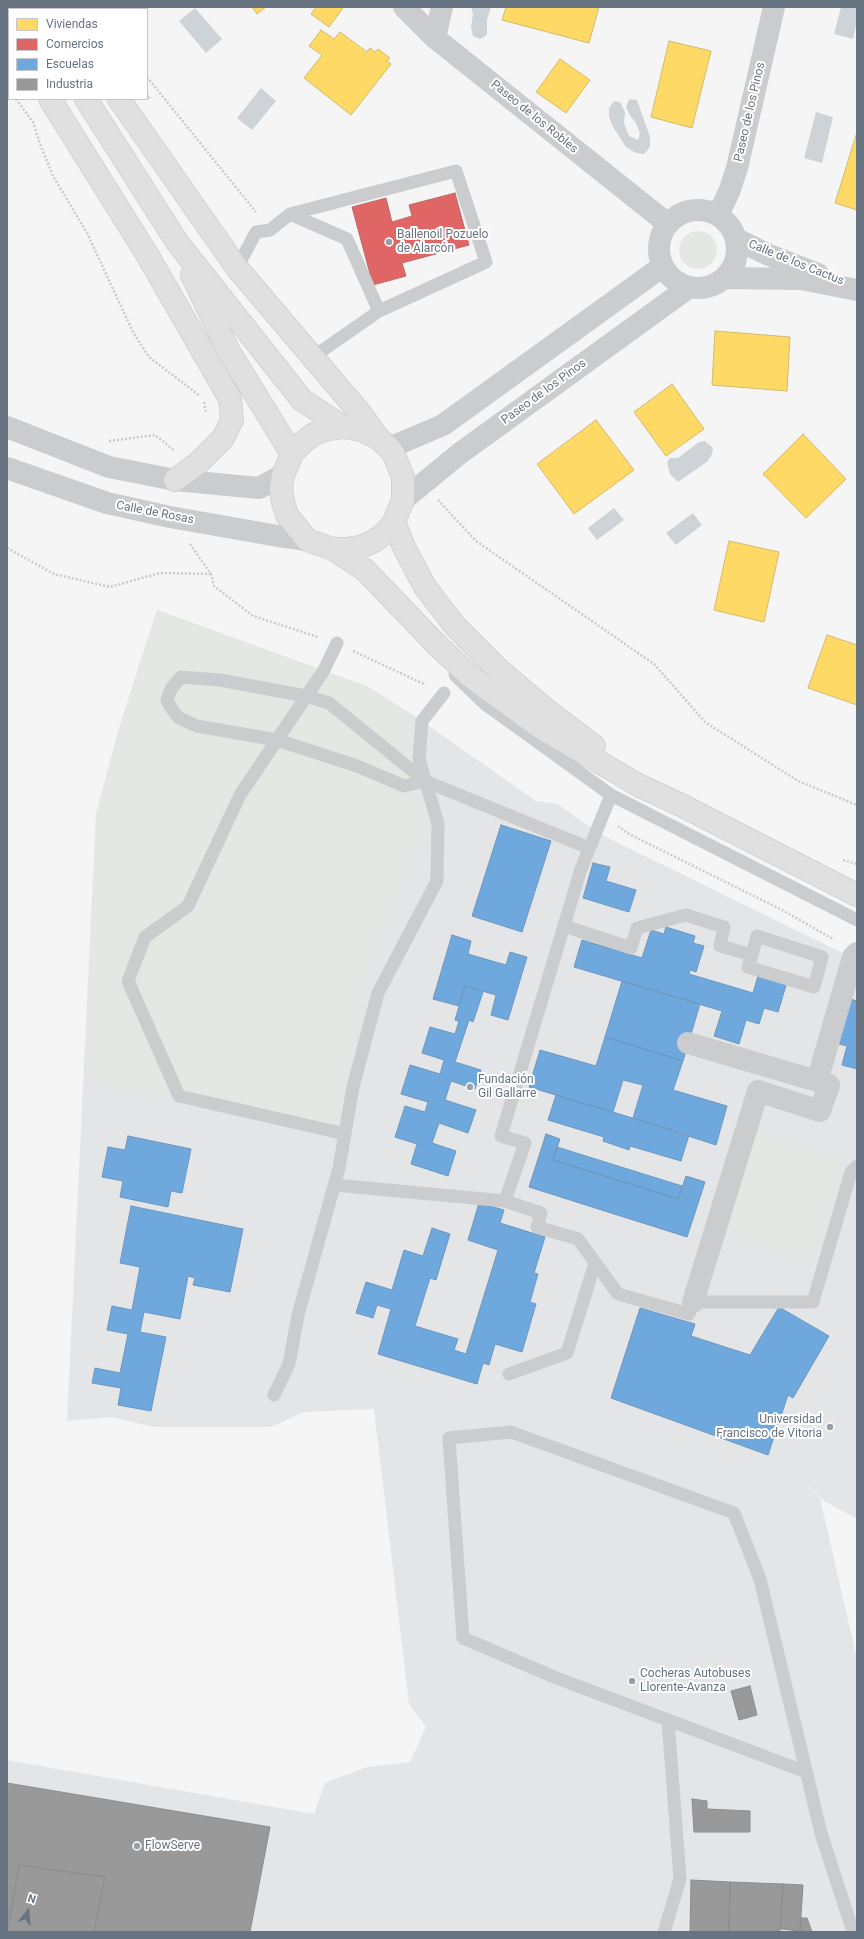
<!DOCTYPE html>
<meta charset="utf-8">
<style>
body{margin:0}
#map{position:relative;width:864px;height:1939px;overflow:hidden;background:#f5f5f5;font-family:Roboto,sans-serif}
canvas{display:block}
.frame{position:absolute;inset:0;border:8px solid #687382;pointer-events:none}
.legend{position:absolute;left:8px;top:8px;width:140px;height:92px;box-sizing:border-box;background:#fff;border:1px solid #c3c7cd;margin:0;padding:5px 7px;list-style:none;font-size:12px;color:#687382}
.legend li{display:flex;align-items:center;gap:8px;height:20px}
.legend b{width:20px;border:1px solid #c3c7cd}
.north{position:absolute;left:8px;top:1891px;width:40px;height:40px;-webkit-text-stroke:3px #fff;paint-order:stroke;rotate:17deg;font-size:11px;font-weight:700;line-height:16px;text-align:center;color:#687382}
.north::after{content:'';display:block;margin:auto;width:14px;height:18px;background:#687382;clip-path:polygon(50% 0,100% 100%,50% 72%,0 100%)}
</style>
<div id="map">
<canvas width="864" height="1939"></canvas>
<div class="frame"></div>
<ul class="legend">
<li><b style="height:11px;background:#ffd966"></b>Viviendas</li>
<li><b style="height:11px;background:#e06666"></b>Comercios</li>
<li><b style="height:11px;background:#6fa8dc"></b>Escuelas</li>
<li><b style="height:11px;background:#999"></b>Industria</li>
</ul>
<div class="north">N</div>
</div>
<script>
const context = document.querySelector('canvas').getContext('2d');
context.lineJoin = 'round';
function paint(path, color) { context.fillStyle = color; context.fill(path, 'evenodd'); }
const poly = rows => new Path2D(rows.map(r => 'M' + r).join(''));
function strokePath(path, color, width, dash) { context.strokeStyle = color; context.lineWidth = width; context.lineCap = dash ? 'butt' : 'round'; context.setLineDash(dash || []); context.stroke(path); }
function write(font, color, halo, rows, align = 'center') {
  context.font = font + ' Roboto,sans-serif'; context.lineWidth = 4; context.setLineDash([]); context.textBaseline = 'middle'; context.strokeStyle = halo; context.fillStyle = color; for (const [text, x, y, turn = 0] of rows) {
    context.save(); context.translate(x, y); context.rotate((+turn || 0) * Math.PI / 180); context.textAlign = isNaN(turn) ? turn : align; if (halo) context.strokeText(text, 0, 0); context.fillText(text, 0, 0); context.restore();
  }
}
paint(poly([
 [157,610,369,687,422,721,536,801,557,804,604,836,857,960,857,1519,826,1502,793,1474,820,1498,857,1659,857,1932,7,1932,7,1760,314,1814,325,1783,367,1767,410,1762,426,1727,409,1704,374,1409,304,1412,271,1427,153,1427,112,1417,67,1421,96,814,118,731]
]), '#e4e5e6');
paint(poly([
 '679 250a19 19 0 1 1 38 0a19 19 0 1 1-38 0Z',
 [157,610,369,687,410,714,416,843,367,958,330,1138,85,1077,96,814],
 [756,1133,840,1160,809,1257,725,1231]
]), '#e4e8e3');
paint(poly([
 [471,7,491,7,487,20,487,35,480,39,473,36,471,27,473,14],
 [841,7,857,7,857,21,853,39,834,34],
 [195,8,222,39,206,53,179,21],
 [261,88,276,101,252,130,237,118],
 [629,99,637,100,650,137,650,147,644,154,636,153,626,147,613,127,609,117,609,108,614,101,620,102,625,112,624,123,629,136,638,140,640,134,636,123,631,117,626,107],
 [816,112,833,117,822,163,804,158],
 [705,441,713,448,712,454,708,461,678,482,670,474,667,462,670,458,678,458,699,442],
 [614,508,624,520,597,540,588,528],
 [693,513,702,525,676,545,666,533]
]), '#cdd3d7');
const homes = poly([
 [252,7,266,7,257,14,252,7],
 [316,7,342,7,343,8,329,27,311,14,316,7],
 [506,7,599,7,589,43,502,20,506,7],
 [321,30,334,39,340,32,367,52,370,48,375,52,378,49,390,58,387,61,391,64,351,115,304,78,322,55,309,46,321,30],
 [669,41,711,51,692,128,651,117,669,41],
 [560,59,590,80,566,113,536,92,560,59],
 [857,132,857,210,835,203,857,132],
 [715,331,790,337,787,391,712,385,715,331],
 [672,384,704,429,666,456,634,412,672,384],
 [596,420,634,470,574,514,537,464,596,420],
 [803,434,846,479,806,518,763,474,803,434],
 [729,541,779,552,764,622,714,610,729,541],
 [827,635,857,645,857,705,808,688,827,635]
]);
paint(homes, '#ffd966');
strokePath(homes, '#d2ba6e', 1);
const shops = poly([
 [455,193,469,245,402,263,406,276,373,285,352,207,386,198,392,222,412,216,409,205,455,193]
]);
paint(shops, '#e06666');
strokePath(shops, '#bc6a6e', 1);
const schools = poly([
 [501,825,551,841,522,932,472,916,501,825],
 [593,863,610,867,606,881,636,890,629,912,583,898,593,863],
 [666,927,695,936,693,943,704,946,696,972,690,970,689,974,753,993,759,973,787,982,778,1012,764,1008,759,1024,746,1020,739,1044,714,1036,722,1011,574,967,582,940,642,958,651,930,664,934,666,927],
 [452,935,471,941,468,954,506,965,510,952,527,957,508,1020,491,1015,496,995,465,986,459,1006,433,999,452,935],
 [622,981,700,1004,683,1061,605,1037,622,981],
 [465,986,483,992,473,1022,469,1020,455,1062,481,1070,475,1089,451,1081,445,1100,476,1110,468,1133,439,1123,432,1143,456,1151,448,1176,411,1164,417,1144,395,1137,405,1106,425,1112,428,1102,401,1094,410,1065,440,1074,444,1060,422,1053,430,1027,455,1034,459,1021,455,1020,465,986],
 [847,998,857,1001,857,1069,842,1065,847,1046,835,1043,847,998],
 [605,1037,683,1061,673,1090,727,1106,716,1145,633,1118,643,1085,623,1080,613,1112,529,1087,540,1050,596,1066,605,1037],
 [556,1095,689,1135,681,1161,630,1146,629,1150,603,1141,604,1137,548,1120,556,1095],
 [546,1134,560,1139,553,1160,678,1199,686,1176,705,1182,687,1237,529,1187,546,1134],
 [128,1136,191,1149,182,1193,171,1191,168,1207,120,1197,123,1181,102,1177,108,1147,125,1150,128,1136],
 [557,1147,682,1186,678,1199,553,1160,557,1147],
 [479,1203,504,1210,500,1223,545,1237,534,1273,538,1274,530,1302,536,1304,522,1352,495,1344,489,1365,483,1363,477,1384,378,1354,391,1309,377,1305,373,1318,356,1313,366,1282,392,1290,404,1250,423,1256,432,1228,450,1234,436,1280,430,1278,415,1326,458,1339,454,1350,466,1354,498,1250,468,1240,479,1203],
 [131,1206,243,1229,230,1292,193,1285,195,1278,188,1276,180,1319,144,1312,140,1332,166,1337,151,1411,118,1405,121,1388,92,1383,95,1368,120,1373,128,1334,107,1330,112,1306,132,1310,140,1267,120,1263,131,1206],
 [779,1307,829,1336,793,1398,788,1395,768,1455,611,1398,640,1308,695,1324,691,1336,750,1355,779,1307]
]);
paint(schools, '#6fa8dc');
strokePath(schools, '#6d98c1', 1);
const industry = poly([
 [750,1686,757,1715,739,1720,731,1691,750,1686],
 [7,1783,270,1827,250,1932,94,1932,105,1877,19,1865,7,1932,7,1783],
 [692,1799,707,1801,707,1809,750,1811,750,1832,694,1832,692,1799],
 [19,1865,105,1877,94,1932,8,1932,19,1865],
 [691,1880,730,1882,729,1932,690,1932,691,1880],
 [730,1882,783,1884,780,1932,729,1932,730,1882],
 [783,1884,803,1885,800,1931,781,1929,783,1884],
 [801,1918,807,1918,812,1932,796,1932,796,1930,800,1931,801,1918]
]);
paint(industry, '#999');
strokePath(industry, '#8a8e92', 1);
const secondary = poly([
 [28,7,29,9],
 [54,7,56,9],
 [7,31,9,34],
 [50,99,148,256,230,399,232,420,223,438,197,464,175,480],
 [86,99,177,242,302,400,343,427],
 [119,99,237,268,361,414,378,438,389,448,394,455,403,477,403,500,394,522,385,533,374,541,361,547,347,549,333,549,307,540,287,515,283,502,281,488,283,475,292,454,302,443,314,434,328,429,343,427,361,430,378,438],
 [192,275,228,350,292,454],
 [394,522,404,547,425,587,455,626,499,670,544,708,594,746],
 [333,549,365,570,436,644,470,676,540,727,638,785,681,805,857,895]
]);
strokePath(secondary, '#d1d2d3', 24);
strokePath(poly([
 [108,7,109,9],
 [147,77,256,212],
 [7,91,9,92],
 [147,93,150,100],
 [16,99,33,122,40,144,53,176,87,233,133,332,149,357,200,396],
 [204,402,206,413],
 [109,441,155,435,175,451],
 [438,500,476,541,654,664,705,722,798,781,857,805],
 [190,544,211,574,214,586,253,616,318,637],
 [7,548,54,574,110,587,160,573,211,574],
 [353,651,426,685],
 [618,826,629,834,782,910,833,939],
 [843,860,857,864]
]), '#c9caca', 2.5, [2, 2]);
strokePath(poly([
 [290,214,347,239,379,311],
 [237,268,256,232,270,230,290,214,456,171,486,262,379,311,313,357],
 [337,643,324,670,240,795,188,906,145,937,128,981,179,1096,345,1134],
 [455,675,485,704,611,795,857,920],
 [425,781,404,786,357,766,277,740,197,726,179,718,171,708,167,700,171,689,181,677,220,680,306,696,329,703,425,781,589,848],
 [611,795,581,869,501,1136,525,1143,505,1201,541,1213,537,1227,578,1239,618,1294,689,1314,693,1302,813,1302,851,1172,857,1166],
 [564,926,631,948,637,928,686,915,724,927,720,946,752,955,748,967,814,987,822,957,757,936,752,955],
 [335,1185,505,1201],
 [509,1374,567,1353,595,1263],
 [274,1395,289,1364,298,1315,339,1168,353,1087,378,993,437,881,438,824,419,759,422,721,444,693],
 [668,1720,806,1772],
 [664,1932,680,1879,668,1720,554,1677,463,1638,449,1438,511,1432,734,1513,760,1579,821,1833,853,1932]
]), '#cbccce', 13);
strokePath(poly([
 [404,7,435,38,668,224],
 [435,38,442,7],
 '659 249a39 39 0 1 1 78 0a39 39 0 1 1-78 0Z',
 [718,215,729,192,737,168,774,7],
 [736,239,769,255,818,274],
 [726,278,801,279,857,290],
 [7,427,109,467,175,480,259,488,283,475],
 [389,448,443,425,663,266],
 [7,468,107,503,170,517,278,536,307,540],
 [403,500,459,454,688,288],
 [688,1043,817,1081],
 [693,1302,758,1091,820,1111,829,1085,817,1081,853,957,857,953]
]), '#cbccce', 22);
strokePath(secondary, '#e0e0e1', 22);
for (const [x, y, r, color] of [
 [389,242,4,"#99a0aa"],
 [470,1087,4,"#99a0aa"],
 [830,1427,4,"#99a0aa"],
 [632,1681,4,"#99a0aa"],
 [137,1846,4,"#99a0aa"]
]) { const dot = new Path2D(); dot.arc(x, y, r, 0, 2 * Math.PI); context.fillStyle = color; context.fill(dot); strokePath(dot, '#fff', 1.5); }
write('12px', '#687382', '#fff', [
 ["Paseo de los Pinos",750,112,-77],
 ["Paseo de los Robles",534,117,39],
 ["Calle de los Cactus",796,263,22],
 ["Paseo de los Pinos",544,392,-36],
 ["Calle de Rosas",155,513,11]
]);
write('12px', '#687382', '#fff', [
 ["Ballenoil Pozuelo",397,235],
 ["de Alarcón",397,249],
 ["Fundación",478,1080],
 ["Gil Gallarre",478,1094],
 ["Universidad",822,1420,"right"],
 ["Francisco de Vitoria",822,1434,"right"],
 ["Cocheras Autobuses",640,1674],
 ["Llorente-Avanza",640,1688],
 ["FlowServe",145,1846]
], 'left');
</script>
